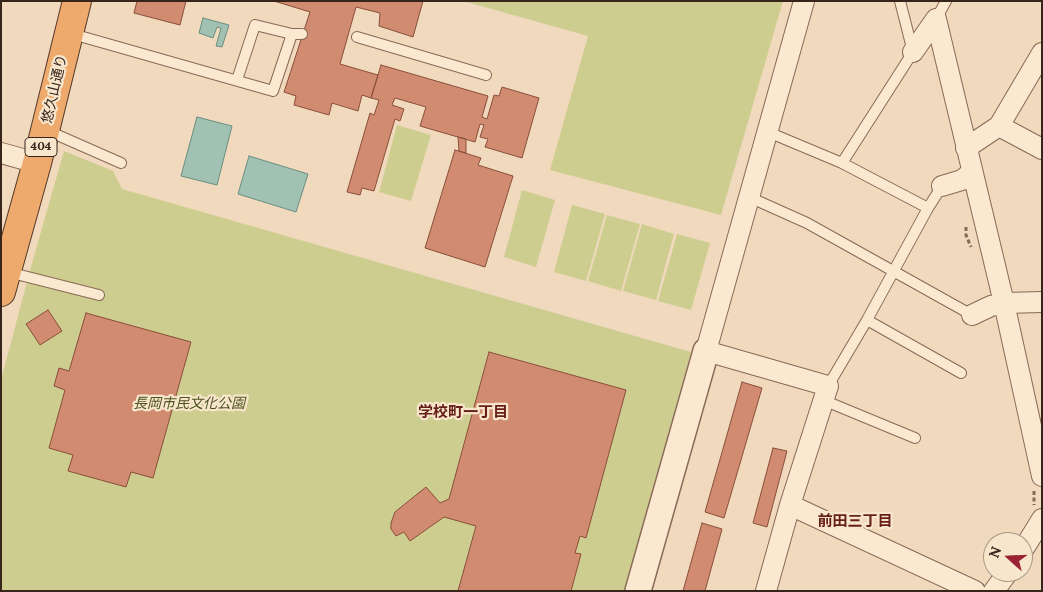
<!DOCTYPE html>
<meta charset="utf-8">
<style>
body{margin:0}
#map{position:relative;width:1043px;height:592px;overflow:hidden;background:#f0d9bd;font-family:Lora,serif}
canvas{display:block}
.frame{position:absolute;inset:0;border:2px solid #37241b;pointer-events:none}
.north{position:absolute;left:983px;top:532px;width:50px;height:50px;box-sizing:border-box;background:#f7e5cc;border:1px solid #aa9885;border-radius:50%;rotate:290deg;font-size:14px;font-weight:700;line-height:20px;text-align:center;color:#37241b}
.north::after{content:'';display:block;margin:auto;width:18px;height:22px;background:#9a2234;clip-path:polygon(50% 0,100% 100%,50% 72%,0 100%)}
</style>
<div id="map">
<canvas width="1043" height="592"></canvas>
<div class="frame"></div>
<div class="north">N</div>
</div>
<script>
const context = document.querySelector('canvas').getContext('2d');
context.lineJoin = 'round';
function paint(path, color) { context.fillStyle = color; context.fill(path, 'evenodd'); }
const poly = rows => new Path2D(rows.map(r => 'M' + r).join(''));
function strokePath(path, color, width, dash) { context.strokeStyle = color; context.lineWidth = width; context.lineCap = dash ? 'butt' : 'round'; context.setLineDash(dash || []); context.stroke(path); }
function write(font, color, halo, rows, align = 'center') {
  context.font = font + ' Lora,"Noto Sans JP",serif'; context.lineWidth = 4.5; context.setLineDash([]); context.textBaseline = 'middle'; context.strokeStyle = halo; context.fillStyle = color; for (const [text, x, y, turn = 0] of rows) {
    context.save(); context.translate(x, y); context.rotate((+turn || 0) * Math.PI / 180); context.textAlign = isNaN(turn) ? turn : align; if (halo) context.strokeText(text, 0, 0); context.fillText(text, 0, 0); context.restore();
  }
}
paint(poly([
 [463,1,783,1,721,215,550,170,588,36],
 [397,125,431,135,411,201,379,192],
 [64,151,113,171,122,189,691,352,624,591,1,591,1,380,31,267],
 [522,190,555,200,536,267,504,257],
 [572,205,605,214,586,281,554,272],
 [607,215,640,224,621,291,588,281],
 [642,224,674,234,656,300,623,291],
 [677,234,710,243,691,310,658,301]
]), '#cecd90');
const water = poly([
 [203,18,229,25,222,47,216,46,221,28,217,27,213,38,199,33,203,18],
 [197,117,232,126,217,185,181,176,197,117],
 [249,156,308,174,296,212,238,194,249,156]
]);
paint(water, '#a1c1b3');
strokePath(water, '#688e80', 1);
const building = poly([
 [137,1,186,1,180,25,134,13,137,1],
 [423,1,413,37,379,26,380,13,356,7,340,64,378,75,371,98,362,95,358,111,332,103,329,115,294,105,296,96,284,92,310,12,274,1,423,1],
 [381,65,488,96,482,117,487,119,494,95,499,96,502,87,539,98,522,158,485,147,488,139,480,137,484,125,480,124,475,142,420,126,426,107,395,98,392,105,404,109,400,121,395,119,374,191,362,188,360,195,347,192,370,113,374,115,379,100,371,98,381,65],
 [458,137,466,139,466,153,459,151,458,137],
 [455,150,481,158,478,165,513,176,485,267,425,248,455,150],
 [48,310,62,331,40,345,26,324,48,310],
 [86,313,191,342,153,478,131,472,126,487,68,471,73,455,49,448,65,390,54,386,59,368,69,371,86,313],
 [489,352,626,390,586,538,580,536,575,553,581,554,571,591,458,591,476,526,444,517,410,541,404,532,396,536,391,529,391,523,395,512,426,487,440,503,449,499,489,352],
 [742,382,762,388,724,518,705,512,742,382],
 [773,448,787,451,767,527,753,523,773,448],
 [702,523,722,529,705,591,683,591,702,523]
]);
paint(building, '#d08b70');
strokePath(building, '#894e3a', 1);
const service = poly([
 [936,19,946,1],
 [69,33,273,91,292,34],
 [357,37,486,75],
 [237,80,255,25,292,34,302,34],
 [46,130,121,163],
 [768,132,842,163,928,208,867,320,828,386],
 [842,163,913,52,900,1],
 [749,197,807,223,972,315],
 [928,208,942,186],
 [8,272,99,295],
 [867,320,961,373],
 [823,400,915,438]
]);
const minor = poly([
 [936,19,1004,303,1042,476],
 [913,52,936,19],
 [999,126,1042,53],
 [966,148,999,126,1042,149],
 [1,153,37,163],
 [942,186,962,180,972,172],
 [972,315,991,306,1004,303,1042,302],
 [790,505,975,591],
 [1023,550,1042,519],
 [766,591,790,505,828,386,706,351,804,1],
 [994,591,1008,572]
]);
const tertiary = poly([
 [638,591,706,351]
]);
const trunk = poly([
 [1,292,37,163,77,1]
]);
strokePath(service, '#886955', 12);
strokePath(minor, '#886955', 22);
strokePath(tertiary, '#886955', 28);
strokePath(trunk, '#55382a', 30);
strokePath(poly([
 [966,227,966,235,971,247],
 [1034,491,1034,505]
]), '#886955', 3, [4, 2.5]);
strokePath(service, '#fae8d0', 10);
strokePath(minor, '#fae8d0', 20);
strokePath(tertiary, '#fae8d0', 25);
strokePath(trunk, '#eeaa6c', 28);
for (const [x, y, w] of [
 [41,147,32]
]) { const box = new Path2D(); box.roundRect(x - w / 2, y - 9.5, w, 19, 4); context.fillStyle = '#f7e5cc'; context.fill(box); strokePath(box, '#37241b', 1); }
write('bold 12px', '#37241b', null, [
 ["404",41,147]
]);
write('14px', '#37241b', '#f7e5cc', [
 ["悠久山通り",55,89,-77]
]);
write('italic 14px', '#4e5420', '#f7e5cc', [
 ["長岡市民文化公園",189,404]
]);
write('bold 15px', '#651e18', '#f7e5cc', [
 ["学校町一丁目",463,413],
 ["前田三丁目",855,522]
]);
</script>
